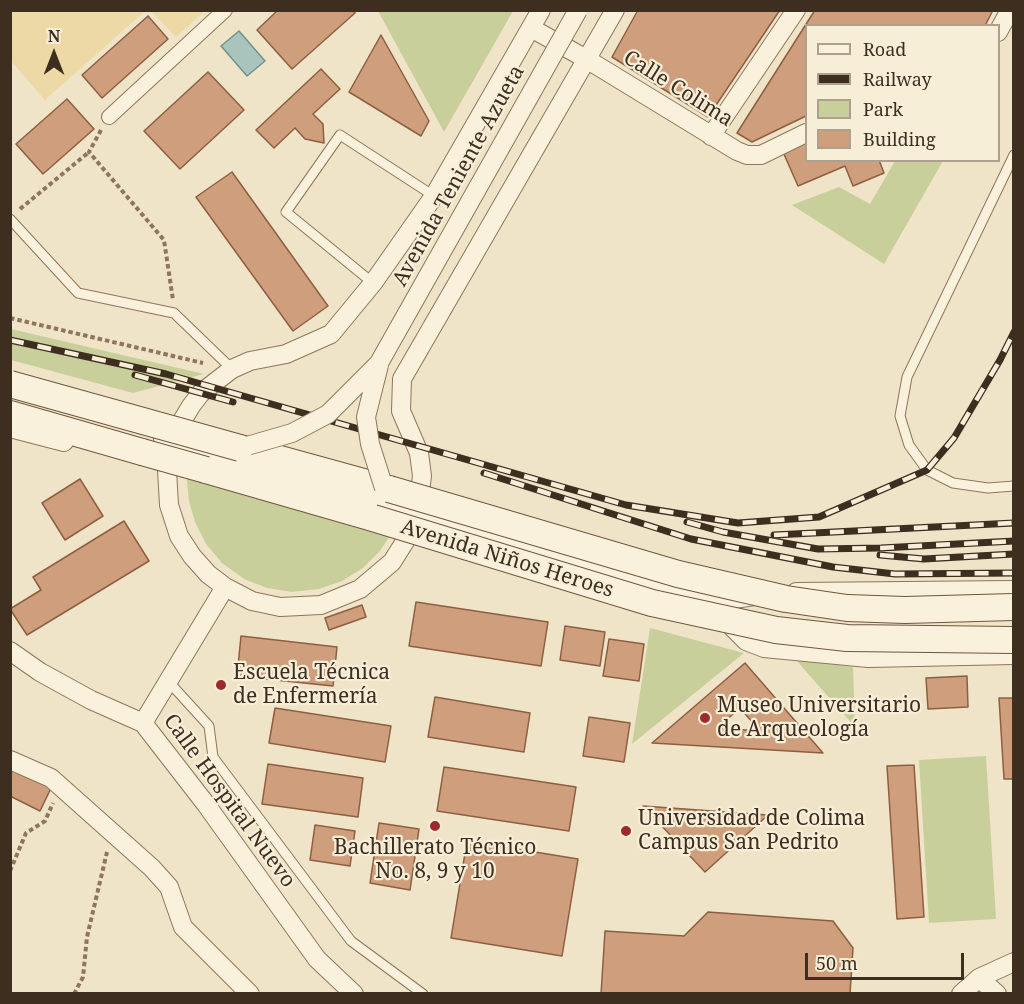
<!DOCTYPE html>
<meta charset="utf-8">
<style>
body{margin:0}
#map{position:relative;width:1024px;height:1004px;overflow:hidden;background:#f0e4c8;font-family:"Noto Serif",serif}
canvas{display:block}
.frame{position:absolute;inset:0;border:12px solid #3d2e20;pointer-events:none}
.legend{position:absolute;left:805px;top:24px;width:195px;height:138px;box-sizing:border-box;background:#f7eed8;border:2px solid #ada18e;margin:0;padding:8px 10px;list-style:none;font-size:18px;color:#3d2e20}
.legend li{display:flex;align-items:center;gap:12px;height:30px}
.legend b{width:30px;border:2px solid #ada18e}
.north{position:absolute;left:24px;top:24px;width:60px;height:60px;-webkit-text-stroke:4px #f7eed8;paint-order:stroke;rotate:0deg;font-size:16px;font-weight:700;line-height:24px;text-align:center;color:#3d2e20}
.north::after{content:'';display:block;margin:auto;width:21px;height:27px;background:#3d2e20;clip-path:polygon(50% 0,100% 100%,50% 72%,0 100%)}
.scale{position:absolute;left:805px;top:953px;width:159px;height:27px;box-sizing:border-box;border:3px solid #3d2e20;border-top:0;padding-left:8px;font-size:18px;line-height:21px;white-space:nowrap;color:#3d2e20;-webkit-text-stroke:4px #f7eed8;paint-order:stroke}
</style>
<div id="map">
<canvas width="1024" height="1004"></canvas>
<div class="frame"></div>
<ul class="legend">
<li><b style="height:8px;background:#faf1dc"></b>Road</li>
<li><b style="height:8px;background:#3d2e20"></b>Railway</li>
<li><b style="height:16px;background:#c9cf9b"></b>Park</li>
<li><b style="height:16px;background:#cf9f7d"></b>Building</li>
</ul>
<div class="north">N</div>
<div class="scale">50 m</div>
</div>
<script>
const context = document.querySelector('canvas').getContext('2d');
context.lineJoin = 'round';
function paint(path, color) { context.fillStyle = color; context.fill(path, 'evenodd'); }
const poly = rows => new Path2D(rows.map(r => 'M' + r).join(''));
function strokePath(path, color, width, dash) { context.strokeStyle = color; context.lineWidth = width; context.lineCap = dash ? 'butt' : 'round'; context.setLineDash(dash || []); context.stroke(path); }
function write(font, color, halo, rows, align = 'center') {
  context.font = font + ' "Noto Serif",serif'; context.lineWidth = 4.5; context.setLineDash([]); context.textBaseline = 'middle'; context.strokeStyle = halo; context.fillStyle = color; for (const [text, x, y, turn = 0] of rows) {
    context.save(); context.translate(x, y); context.rotate((+turn || 0) * Math.PI / 180); context.textAlign = isNaN(turn) ? turn : align; if (halo) context.strokeText(text, 0, 0); context.fillText(text, 0, 0); context.restore();
  }
}
paint(poly([
 [378,11,513,11,444,132],
 [895,161,943,161,884,264,792,205,839,187,870,204],
 [10,329,11,329,204,374,133,393,11,360],
 [191,456,399,514,389,537,380,551,363,568,342,581,319,589,291,592,267,588,244,579,222,563,206,544,195,522,189,501,187,481],
 [650,628,744,653,632,744],
 [796,660,853,667,855,727],
 [986,756,996,919,929,923,919,760]
]), '#c9cf9b');
paint(poly([
 [10,11,11,10,145,11,45,100,11,61],
 [151,11,205,11,176,37]
]), '#ecd9a5');
const water = poly([
 [239,31,265,61,247,76,221,46,239,31]
]);
paint(water, '#a9c4bc');
strokePath(water, '#6f938a', 1.5);
const building = poly([
 [278,10,353,10,355,13,292,69,257,30,278,10],
 [638,10,780,10,708,117,612,57,638,10],
 [815,10,993,10,985,26,806,26,806,116,752,142,737,133,815,10],
 [148,16,168,39,102,98,82,75,148,16],
 [381,35,429,121,421,136,349,92,381,35],
 [321,69,340,89,313,114,323,124,324,143,305,139,295,128,274,148,256,130,321,69],
 [208,72,244,110,180,169,144,131,208,72],
 [67,99,94,129,43,174,16,144,67,99],
 [806,143,806,160,879,160,884,173,853,186,845,166,798,186,783,152,806,143],
 [232,172,328,306,293,331,196,197,232,172],
 [80,479,103,516,65,540,42,503,80,479],
 [124,521,149,561,27,635,10,609,41,590,33,577,124,521],
 [416,602,548,622,541,666,409,646,416,602],
 [362,605,366,617,329,630,325,618,362,605],
 [565,626,605,632,600,666,560,660,565,626],
 [241,636,337,647,333,686,237,676,241,636],
 [609,639,644,644,639,681,603,676,609,639],
 [745,663,823,753,652,743,745,663],
 [740,708,760,731,717,728,740,708],
 [967,676,968,707,928,709,926,678,967,676],
 [435,697,530,713,524,752,428,737,435,697],
 [999,698,1014,698,1014,779,1004,779,999,698],
 [275,708,391,726,385,762,269,743,275,708],
 [589,717,630,723,624,762,583,756,589,717],
 [268,764,363,778,358,817,262,804,268,764],
 [914,765,924,917,897,919,887,766,914,765],
 [10,766,52,786,40,811,10,796,10,766],
 [444,767,576,787,569,831,437,811,444,767],
 [643,806,768,815,705,872,643,806],
 [379,823,419,829,410,890,370,883,379,823],
 [315,825,355,831,350,866,310,860,315,825],
 [467,841,578,859,562,956,451,938,467,841],
 [708,912,833,921,853,948,850,994,601,994,605,931,684,936,708,912]
]);
paint(building, '#cf9f7d');
strokePath(building, '#8d5f41', 1.5);
const service = poly([
 [1014,155,907,377,900,416,909,445,927,470,953,483,988,488,1014,486],
 [10,219,78,293,174,313,232,369],
 [373,283,286,212,340,135,434,196],
 [168,681,209,726,213,757,351,941,423,994]
]);
const pedestrian = poly([
 [109,117,225,10]
]);
const minor = poly([
 [541,10,434,196,373,283,331,334,286,354,250,361,232,369,201,393,191,406,176,431,167,470,169,505,179,536,192,556,208,574,225,587,252,601,280,607,321,605,360,589,392,562,409,535,417,514,422,476,419,453,401,411,402,379,615,10],
 [531,28,588,60,737,151,747,155,761,155,806,133],
 [998,32,1010,10],
 [711,136,796,10],
 [10,428,64,442],
 [163,439,641,580,721,601,754,596],
 [796,592,1014,590],
 [727,617,733,628,746,641,764,648,868,658,1014,655],
 [10,651,40,672,91,700,143,723,205,803,317,959,354,994],
 [143,723,225,587],
 [10,760,51,778,152,868,169,887,183,927,250,994],
 [979,978,997,994],
 [961,994,979,978,1014,962]
]);
const secondary = poly([
 [10,414,142,452],
 [240,448,389,489],
 [206,470,373,518]
]);
strokePath(service, '#8d765c', 11);
strokePath(pedestrian, '#8d765c', 16);
strokePath(minor, '#8d765c', 20);
strokePath(secondary, '#6f573f', 28);
strokePath(poly([
 [101,130,89,152,164,240,173,300],
 [20,209,89,152],
 [10,318,203,363],
 [10,871,26,833,45,821,53,803],
 [74,994,83,977,87,937,107,852]
]), '#8d765c', 4, [4.5, 3]);
strokePath(service, '#faf1dc', 9);
strokePath(pedestrian, '#faf1dc', 14);
strokePath(minor, '#faf1dc', 18);
strokePath(secondary, '#faf1dc', 26);
const rail = poly([
 [10,340,166,374,626,505,738,523,819,517,927,470,954,438,1000,360,1014,332],
 [135,375,233,402],
 [484,473,691,539,833,567,895,574,1014,573],
 [687,522,723,532,818,549,881,548,1014,541],
 [774,535,1014,523],
 [880,555,924,559,1014,554]
]);
strokePath(rail, '#3d2e20', 7);
strokePath(rail, '#f7eed8', 4.5, [14]);
const minorBridge = poly([
 [379,365,366,417,370,444,384,488],
 [240,448,292,433,328,414,379,363,578,10]
]);
const secondaryBridge = poly([
 [10,384,240,448],
 [142,452,206,470],
 [389,489,678,574,786,599,847,608,905,610,1014,607],
 [373,518,652,603,776,630,847,638,1014,640]
]);
strokePath(minorBridge, '#8d765c', 20, []);
strokePath(secondaryBridge, '#6f573f', 28, []);
strokePath(minorBridge, '#faf1dc', 18);
strokePath(secondaryBridge, '#faf1dc', 26);
for (const [x, y, r, color] of [
 [221,685,6,"#9e2a2b"],
 [705,718,6,"#9e2a2b"],
 [435,826,6,"#9e2a2b"],
 [626,831,6,"#9e2a2b"]
]) { const dot = new Path2D(); dot.arc(x, y, r, 0, 2 * Math.PI); context.fillStyle = color; context.fill(dot); strokePath(dot, '#f7eed8', 2); }
write('21px', '#3d2e20', '#f7eed8', [
 ["Calle Colima",678,89,32],
 ["Avenida Teniente Azueta",459,176,-61],
 ["Avenida Niños Heroes",507,559,17],
 ["Calle Hospital Nuevo",229,801,54]
]);
write('21px', '#3d2e20', '#f7eed8', [
 ["Escuela Técnica",233,673],
 ["de Enfermería",233,697],
 ["Museo Universitario",717,706],
 ["de Arqueología",717,730],
 ["Universidad de Colima",638,819],
 ["Campus San Pedrito",638,843],
 ["Bachillerato Técnico",435,848,"center"],
 ["No. 8, 9 y 10",435,872,"center"]
], 'left');
</script>
